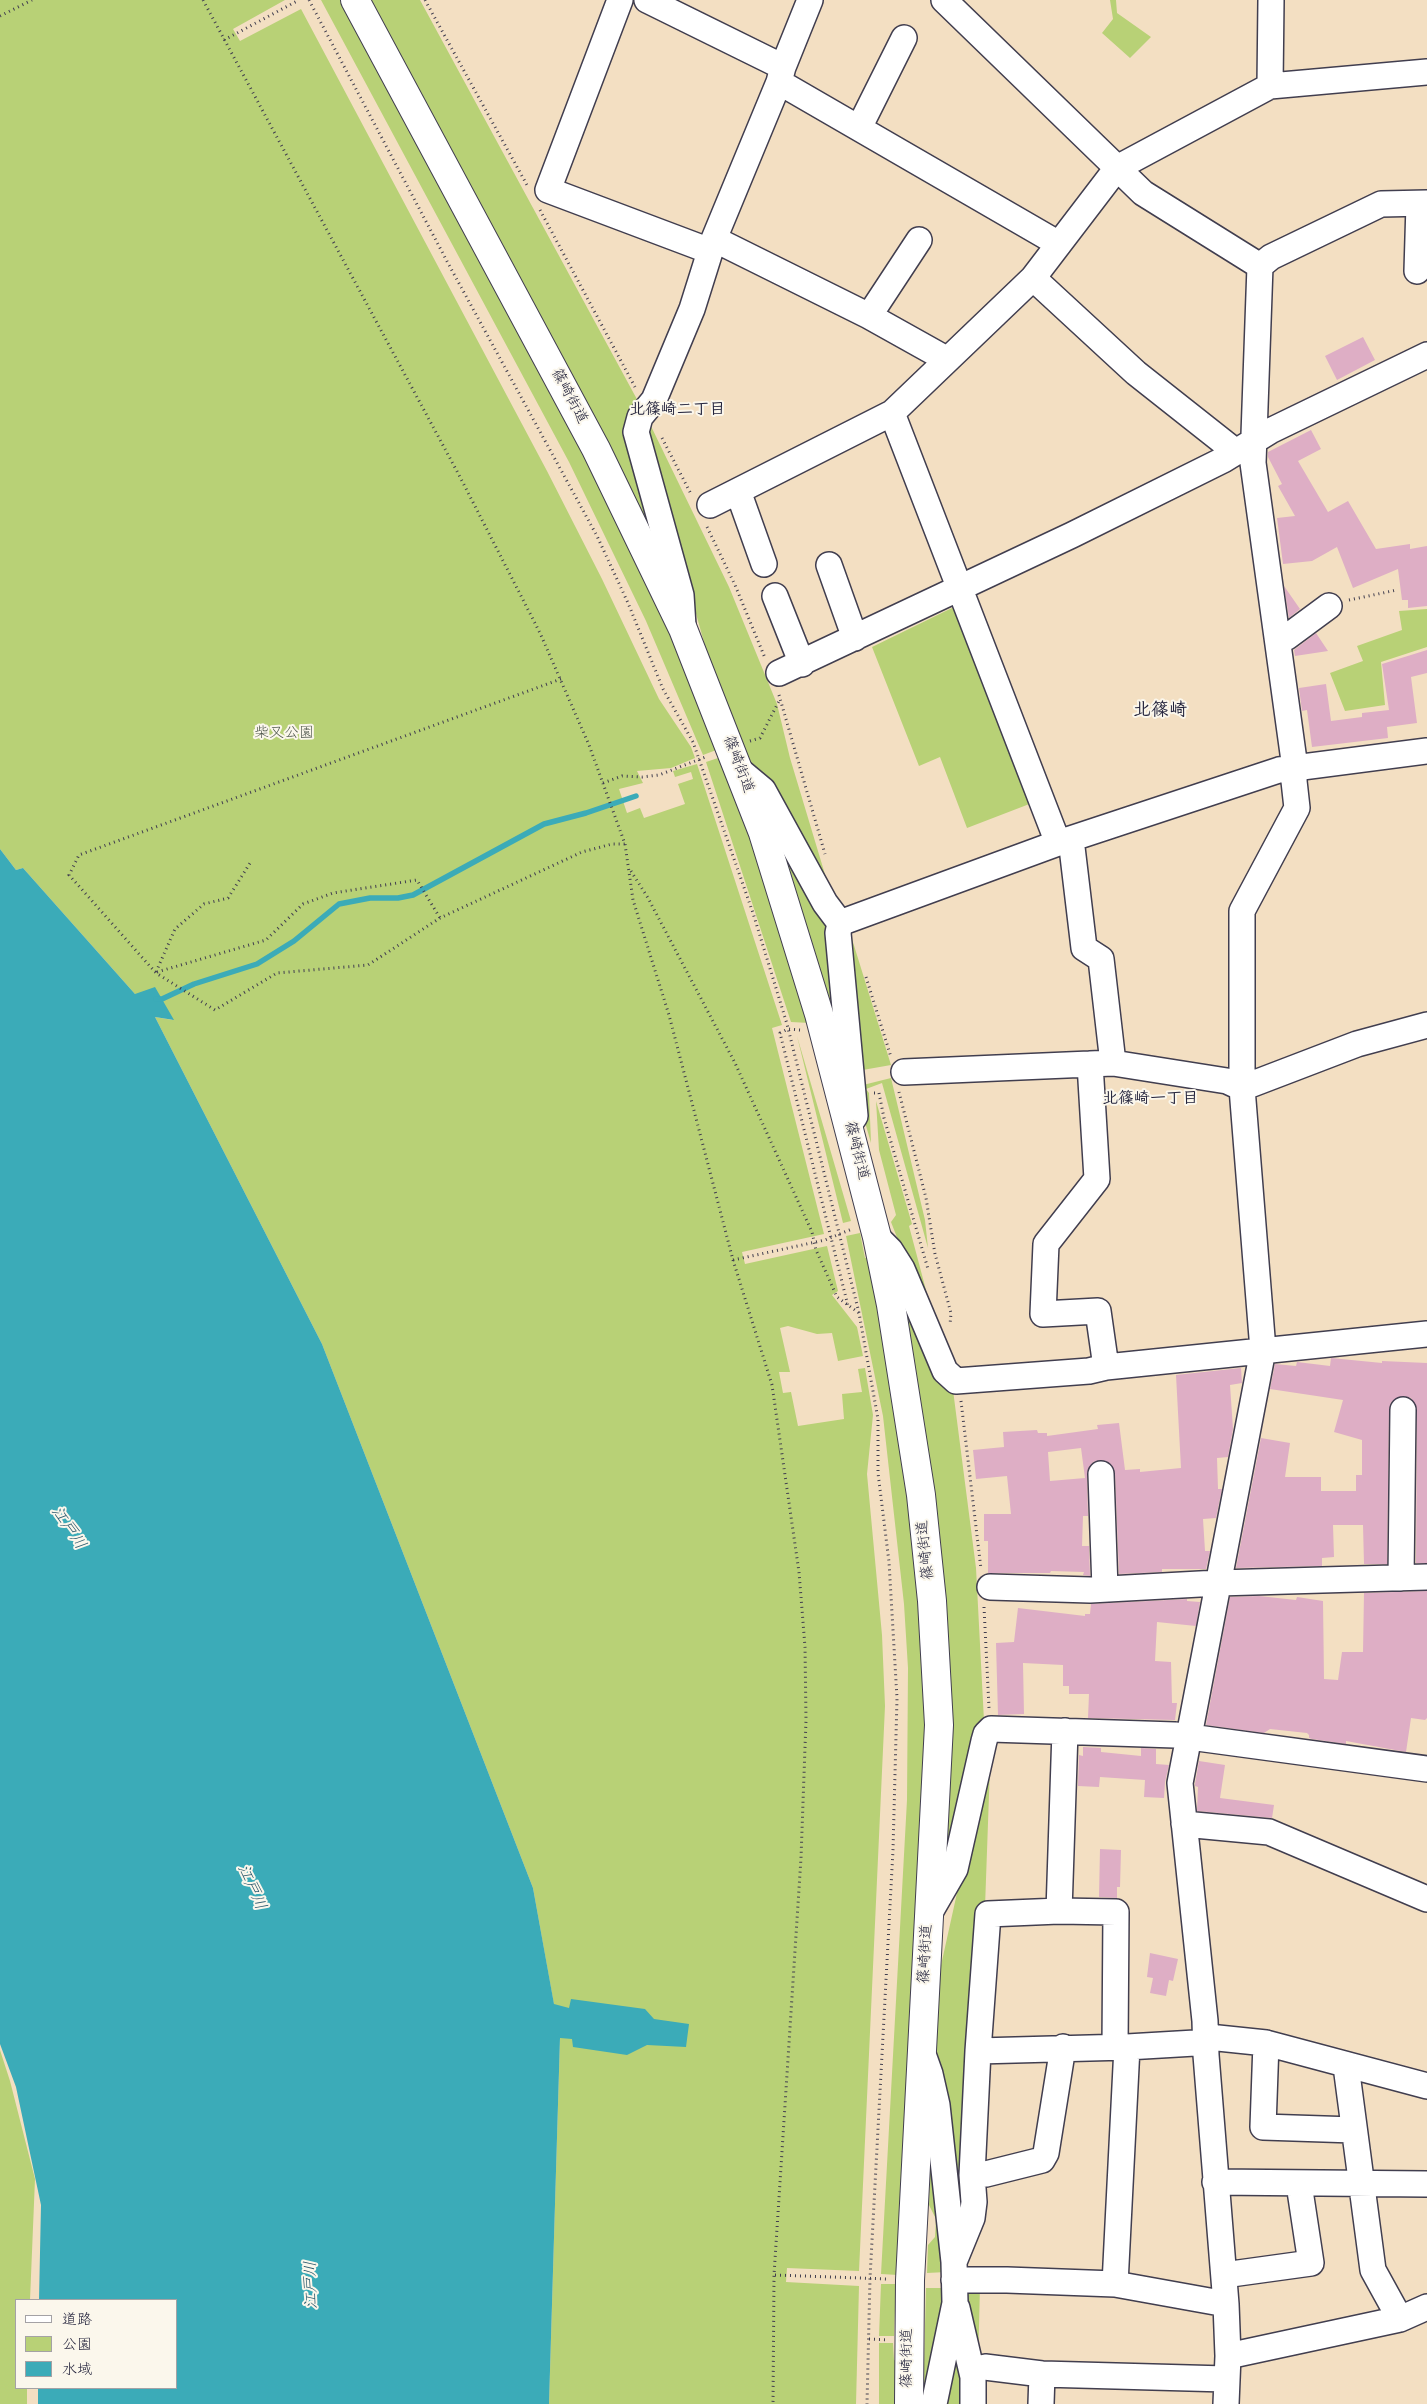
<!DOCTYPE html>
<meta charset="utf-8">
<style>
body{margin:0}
#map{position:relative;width:1427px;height:2404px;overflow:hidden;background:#f3dfc2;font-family:"Gochi Hand","Klee One",sans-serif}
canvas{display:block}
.legend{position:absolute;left:15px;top:2299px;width:162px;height:90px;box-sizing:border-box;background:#fbf7ec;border:1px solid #a4a2a5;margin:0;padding:6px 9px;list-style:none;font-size:15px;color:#22223b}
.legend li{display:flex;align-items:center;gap:10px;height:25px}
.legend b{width:25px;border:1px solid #a4a2a5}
</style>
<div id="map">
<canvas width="1427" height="2404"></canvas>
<ul class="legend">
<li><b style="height:6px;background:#fff"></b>道路</li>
<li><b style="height:14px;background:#b8d176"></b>公園</li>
<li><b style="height:14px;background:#3babb8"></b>水域</li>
</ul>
</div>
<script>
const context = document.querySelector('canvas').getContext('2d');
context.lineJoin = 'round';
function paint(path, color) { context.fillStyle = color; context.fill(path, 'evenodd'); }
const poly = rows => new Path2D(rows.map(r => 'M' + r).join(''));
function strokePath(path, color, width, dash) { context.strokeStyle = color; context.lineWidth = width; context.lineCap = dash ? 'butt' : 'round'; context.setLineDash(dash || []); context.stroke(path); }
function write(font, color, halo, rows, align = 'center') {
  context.font = font + ' "Gochi Hand","Klee One",sans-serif'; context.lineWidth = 4; context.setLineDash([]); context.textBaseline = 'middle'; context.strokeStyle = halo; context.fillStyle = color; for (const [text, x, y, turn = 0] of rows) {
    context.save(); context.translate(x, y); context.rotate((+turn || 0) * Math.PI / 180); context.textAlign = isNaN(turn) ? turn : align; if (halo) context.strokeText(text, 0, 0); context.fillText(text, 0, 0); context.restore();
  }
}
paint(poly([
 [0,0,285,0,233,29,240,41,301,9,547,471,602,579,659,699,691,747,695,758,671,768,637,771,643,783,619,789,627,813,640,808,644,818,685,804,678,784,693,779,691,772,675,777,673,771,697,764,782,1025,772,1028,824,1234,742,1252,745,1264,827,1246,838,1291,832,1295,857,1327,863,1356,838,1361,832,1333,817,1334,788,1326,780,1328,790,1372,779,1372,783,1393,791,1392,798,1426,844,1419,842,1394,862,1392,858,1369,865,1368,873,1415,867,1474,882,1635,885,1706,859,2271,787,2268,786,2282,859,2286,856,2404,549,2404,560,2038,533,1888,322,1344,155,1017,173,1020,135,994,23,868,16,870,0,849],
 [321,0,341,0,586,455,663,612,719,749,703,755,646,621,569,462],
 [366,0,420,0,639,403,667,569],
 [1110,0,1116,0,1117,13,1151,37,1130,58,1102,33,1113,19],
 [648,420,729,587,777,704,790,758,833,901,766,783,742,749,715,682,644,426],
 [954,607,1032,803,967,828,940,757,919,766,872,647],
 [1427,609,1427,647,1381,662,1385,705,1345,711,1330,673,1363,661,1357,646,1402,630,1399,611],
 [721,757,757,857,810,1023,791,1022,706,762],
 [758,795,830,929,843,1068],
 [848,937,852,939,891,1065,857,1071],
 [797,1036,851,1221,843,1223],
 [891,1078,925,1220,928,1248,882,1083,866,1089,869,1093,871,1143,862,1112,859,1086],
 [876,1101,912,1224,909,1226,944,1358,891,1222,896,1215,879,1150],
 [860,1233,865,1258,870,1257,904,1454,922,1626,925,1714,926,1758,898,2275,881,2274,907,1800,908,1668,904,1604,883,1416,846,1236],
 [894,1265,953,1390,976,1568,984,1721,943,1864],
 [991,1739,985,1907,964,2224,949,2167,935,2032,938,1979],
 [0,2050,10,2081,35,2179,30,2300,16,2300,16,2388,27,2388,27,2404,0,2404],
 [932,2112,946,2272,927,2273,928,2245,935,2237,936,2219,929,2205],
 [881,2284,896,2284,894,2336,879,2336],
 [966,2286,980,2286,978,2366,975,2369],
 [926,2288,945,2288,923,2404],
 [955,2327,966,2404,940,2404],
 [879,2343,893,2343,894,2360,897,2361,898,2404,879,2404]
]), '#b8d176');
paint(poly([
 [0,849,16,870,23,868,135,994,155,987,174,1020,155,1017,322,1344,533,1888,554,2004,569,2008,571,1999,645,2009,654,2019,689,2024,686,2047,647,2045,627,2055,573,2047,572,2039,560,2038,549,2404,38,2404,38,2388,176,2388,176,2300,39,2300,41,2205,16,2087,0,2044]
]), '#3babb8');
strokePath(poly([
 [156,999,162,999,194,984,257,964,294,941,339,904,370,898,398,898,413,895,544,824,586,813,636,796]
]), '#3babb8', 5.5);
paint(poly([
 [1363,337,1375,360,1337,380,1325,356],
 [1311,430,1321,449,1298,461,1328,512,1348,501,1376,549,1410,544,1410,549,1427,546,1427,606,1408,608,1408,600,1402,600,1398,569,1353,588,1337,547,1312,561,1283,564,1277,518,1295,516,1278,486,1282,484,1268,457,1268,452],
 [1284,586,1300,609,1289,618],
 [1316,633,1328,651,1295,656,1294,650],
 [1427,650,1427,673,1411,677,1417,723,1387,727,1388,738,1312,747,1307,710,1302,711,1299,688,1326,684,1331,721,1362,717,1362,713,1389,710,1382,664],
 [1331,1358,1382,1363,1382,1361,1427,1363,1427,1563,1416,1563,1417,1410,1411,1398,1403,1396,1391,1402,1389,1410,1387,1564,1364,1564,1363,1525,1333,1525,1334,1557,1322,1558,1322,1566,1236,1568,1261,1438,1290,1443,1285,1477,1321,1477,1321,1491,1356,1491,1356,1475,1362,1475,1362,1440,1334,1432,1343,1400,1270,1389,1275,1364,1296,1366,1297,1362,1330,1366],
 [1241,1368,1242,1383,1230,1385,1233,1429,1228,1457,1217,1458,1218,1489,1222,1489,1216,1518,1203,1519,1205,1551,1210,1551,1206,1569,1162,1569,1162,1572,1119,1574,1115,1473,1108,1462,1101,1460,1093,1462,1087,1474,1088,1516,1083,1516,1082,1546,1089,1546,1090,1576,1083,1575,1084,1572,1051,1571,1050,1573,988,1573,988,1541,984,1541,984,1514,1011,1514,1007,1476,976,1479,973,1450,1004,1447,1003,1432,1037,1430,1038,1433,1047,1433,1047,1436,1098,1429,1097,1425,1119,1423,1125,1470,1140,1469,1140,1472,1181,1468,1176,1375],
 [1081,1448,1085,1478,1050,1481,1048,1452],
 [1427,1591,1427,1718,1425,1720,1411,1718,1406,1752,1346,1741,1346,1744,1312,1739,1309,1738,1309,1735,1307,1733,1270,1729,1264,1733,1206,1725,1230,1597,1259,1596,1296,1600,1297,1597,1323,1601,1324,1679,1338,1680,1342,1652,1363,1652,1364,1593],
 [1187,1599,1187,1601,1200,1602,1196,1626,1157,1622,1155,1661,1171,1662,1172,1703,1177,1703,1175,1720,1088,1718,1089,1694,1069,1694,1069,1686,1063,1686,1063,1665,1023,1663,1024,1714,998,1715,996,1643,1014,1642,1018,1608,1085,1616,1085,1614,1090,1614,1091,1604],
 [1083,1747,1101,1748,1101,1752,1141,1756,1141,1748,1156,1749,1156,1764,1169,1765,1165,1782,1164,1798,1144,1797,1145,1780,1100,1777,1099,1787,1078,1786,1079,1755,1083,1756],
 [1199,1761,1225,1765,1220,1798,1274,1805,1272,1818,1197,1811,1198,1787,1195,1786,1195,1784],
 [1100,1849,1121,1850,1120,1887,1117,1887,1117,1898,1099,1897],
 [1150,1953,1178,1959,1173,1981,1169,1980,1166,1996,1150,1993,1153,1978,1147,1977]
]), '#deaec5');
const minor = poly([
 [620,0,548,190,710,251],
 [647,0,783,67],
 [944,0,1143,193,1260,266],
 [779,82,1059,244],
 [1270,86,1271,0],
 [859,128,904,38],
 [714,239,869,316,946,359],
 [1417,271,1419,204],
 [1033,278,1136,373,1236,452],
 [869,316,919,240],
 [892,413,1058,843],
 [738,491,764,564],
 [710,505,892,413,1033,278,1117,168,1270,86,1427,72],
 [829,565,855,638],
 [775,596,802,664],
 [683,626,681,595,636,432,640,417,654,400,692,309,714,239,779,82,783,67,810,0],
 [1278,641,1287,637,1329,606],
 [779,673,1072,535,1223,460,1270,431,1427,355],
 [739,770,763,790,825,903,840,923,1058,843,1279,770,1427,751],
 [1071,839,1084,948,1101,959,1113,1063],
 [840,923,838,933,855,1116,853,1119],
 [1090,1064,1097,1179,1046,1244,1043,1314,1098,1311,1106,1367],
 [904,1072,1113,1063,1227,1081,1242,1088,1357,1044,1427,1025],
 [877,1237,890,1250,902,1269,945,1371,956,1381,1089,1371,1106,1367,1427,1334],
 [1101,1474,1105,1589],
 [1401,1578,1403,1410],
 [990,1587,1090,1590,1218,1583,1427,1577],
 [1184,1824,1269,1832,1427,1899],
 [1059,1911,1065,1731],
 [929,1914,955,1869,984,1741,986,1734,991,1729,1175,1735,1427,1769],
 [1266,2043,1263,2127,1354,2130],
 [978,2051,1127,2047,1195,2043,1218,2038,1266,2043,1427,2086],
 [924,2057,930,2074,937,2105,954,2262,955,2303,934,2404],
 [1346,2066,1373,2270,1400,2319],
 [972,2175,986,2174,1042,2160,1046,2153,1063,2047],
 [1215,2182,1427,2184],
 [954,2262,972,2218,974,2202,972,2175,978,2051,988,1914,1059,1911,1116,1912,1115,2047],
 [1224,2275,1311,2263,1299,2184],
 [954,2280,1007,2280,1115,2284,1226,2304],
 [1115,2284,1127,2047],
 [957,2308,973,2377,973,2404],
 [1228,2356,1400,2319,1427,2307],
 [985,2367,1042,2374,1226,2379],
 [1041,2404,1042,2374],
 [1226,2404,1228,2356,1226,2304,1206,2055,1205,2021,1180,1783,1263,1350,1242,1088,1242,911,1297,808,1294,781,1295,768,1253,463,1260,266,1271,257,1381,204,1427,203]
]);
const major = poly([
 [355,0,596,449,683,629,763,833,819,1014,877,1237,891,1305,921,1495,932,1601,939,1725,910,2280,909,2404]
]);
strokePath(minor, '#413e4f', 28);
strokePath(major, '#413e4f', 30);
strokePath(poly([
 [203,0,459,475,540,633,589,745,625,844,633,900,669,1015,733,1260,772,1385,799,1572,805,1647,806,1720,801,1858,774,2275,773,2404],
 [309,0,449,265,597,536,628,603,663,689,693,742,753,913,787,1024,859,1313,878,1419,878,1473,889,1562,897,1698,893,1850,870,2278,867,2404],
 [425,0,527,185],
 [0,16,32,0],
 [224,40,299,0],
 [540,210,635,387],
 [662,438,691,494],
 [707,527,735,585,765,658],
 [1349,600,1397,590],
 [561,679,79,855,69,875,156,973,215,1010,277,973,368,965,440,918,582,852,612,844,625,844],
 [779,695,825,854],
 [750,741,760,738,780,699],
 [603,783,622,776,642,777,659,775,708,756],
 [631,871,648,898,735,1063,812,1232,816,1250,837,1297,859,1313],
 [156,972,175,929,204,904,228,898,252,860],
 [157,972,266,940,303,904,333,893,417,880,440,918],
 [866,977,891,1057],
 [800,1030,788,1029,780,1033,848,1306],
 [899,1092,926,1198,935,1254,951,1313,950,1325],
 [874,1093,879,1093,884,1118,928,1269],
 [733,1260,825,1240,852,1229],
 [961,1401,981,1569],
 [984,1607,989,1708],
 [775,2275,888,2279],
 [869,2339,888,2340]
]), '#413e4f', 3, [1, 4]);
strokePath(minor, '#fff', 25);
strokePath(major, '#fff', 28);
write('15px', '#22223b', '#fbf7ec', [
 ["篠崎街道",568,397,62],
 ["篠崎街道",737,765,69],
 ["篠崎街道",855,1151,76],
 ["篠崎街道",927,1550,-96],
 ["篠崎街道",927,1954,-87],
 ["篠崎街道",909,2358,-90]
]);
write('15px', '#4f574d', '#fbf7ec', [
 ["柴又公園",284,735]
]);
write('bold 16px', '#22223b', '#fbf7ec', [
 ["北篠崎二丁目",677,412],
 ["北篠崎一丁目",1150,1101]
]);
write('italic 16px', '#2c596d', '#fbf7ec', [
 ["江戸川",67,1529,56],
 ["江戸川",250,1888,66],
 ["江戸川",313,2285,-91]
]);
write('bold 18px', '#22223b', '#fbf7ec', [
 ["北篠崎",1160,712]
]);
</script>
